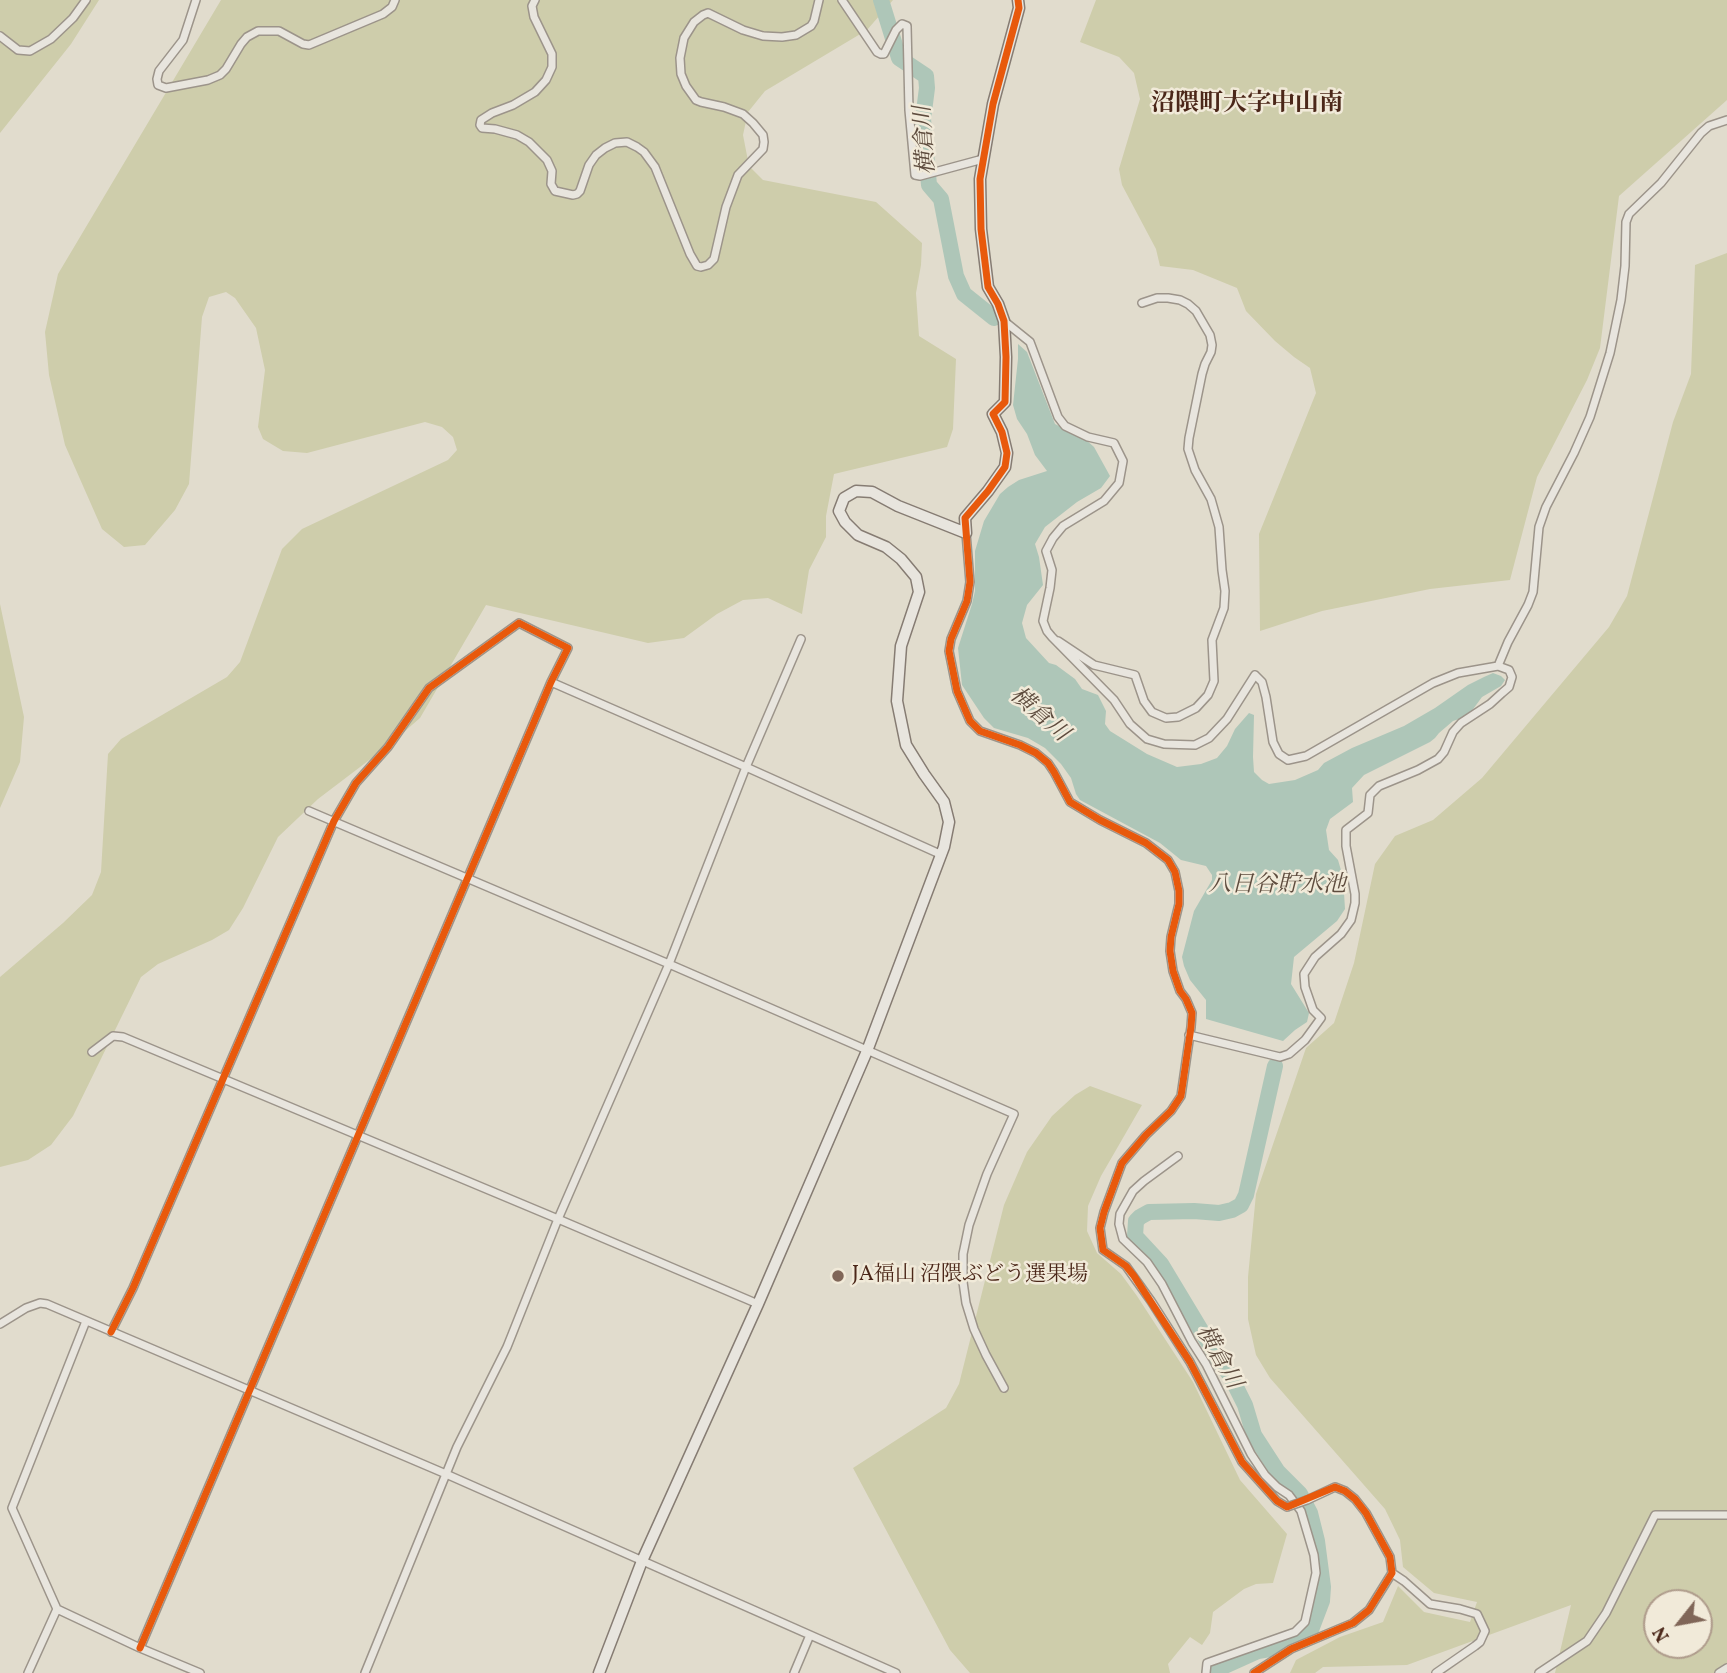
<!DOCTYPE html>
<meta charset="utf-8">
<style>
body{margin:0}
#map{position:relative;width:1727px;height:1673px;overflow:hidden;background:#e1dccd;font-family:Vollkorn,serif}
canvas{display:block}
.north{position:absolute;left:1643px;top:1589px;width:70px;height:70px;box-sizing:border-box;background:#f1ead9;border:2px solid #af9c8c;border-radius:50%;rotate:239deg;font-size:19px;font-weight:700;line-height:28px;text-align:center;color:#4b2719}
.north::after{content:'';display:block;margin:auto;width:24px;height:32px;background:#806658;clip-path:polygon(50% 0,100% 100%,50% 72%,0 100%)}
</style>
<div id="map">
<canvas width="1727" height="1673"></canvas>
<div class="north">N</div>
</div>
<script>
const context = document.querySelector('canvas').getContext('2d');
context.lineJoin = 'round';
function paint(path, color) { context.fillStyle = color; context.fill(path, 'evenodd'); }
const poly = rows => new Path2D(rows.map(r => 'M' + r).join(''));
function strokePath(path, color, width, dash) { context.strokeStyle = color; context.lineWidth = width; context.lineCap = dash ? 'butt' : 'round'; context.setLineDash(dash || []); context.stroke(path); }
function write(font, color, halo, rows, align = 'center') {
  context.font = font + ' Vollkorn,"Noto Serif JP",serif'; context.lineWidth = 5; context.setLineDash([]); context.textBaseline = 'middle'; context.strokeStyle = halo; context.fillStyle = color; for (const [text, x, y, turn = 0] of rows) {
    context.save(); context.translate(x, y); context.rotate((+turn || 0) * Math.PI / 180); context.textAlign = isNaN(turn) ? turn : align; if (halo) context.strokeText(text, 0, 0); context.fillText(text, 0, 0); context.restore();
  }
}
paint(poly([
 [0,0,99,0,71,44,0,133],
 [221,0,893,0,867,30,765,91,748,112,743,135,749,166,763,180,876,202,922,243,921,265,916,293,919,336,956,359,953,429,947,447,834,474,826,516,826,537,809,570,802,614,768,598,743,600,717,614,684,638,648,643,486,605,420,718,389,745,318,799,278,837,243,908,229,930,212,940,158,964,141,977,73,1116,51,1145,28,1160,0,1167,0,977,63,923,92,895,101,872,108,754,121,739,227,677,240,662,282,549,302,529,448,460,457,450,453,437,442,427,425,422,307,453,283,451,263,439,258,427,265,370,256,328,235,298,226,292,209,297,202,317,189,484,175,510,145,545,124,547,102,529,65,445,49,375,45,332,58,274],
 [1096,0,1727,0,1727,100,1619,196,1600,348,1587,380,1537,477,1510,580,1430,589,1322,611,1260,631,1259,534,1316,393,1310,368,1294,357,1275,341,1246,311,1237,288,1193,270,1160,266,1156,249,1122,185,1119,169,1140,99,1134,73,1119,57,1080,42],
 [1727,253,1727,1673,1555,1673,1571,1605,1407,1665,1323,1667,1315,1673,1290,1673,1296,1660,1340,1637,1383,1622,1398,1586,1424,1612,1470,1622,1477,1602,1434,1593,1403,1567,1400,1540,1385,1509,1270,1378,1256,1355,1248,1319,1248,1277,1256,1194,1306,1048,1334,1023,1354,963,1375,864,1395,836,1433,820,1482,778,1609,627,1627,596,1673,422,1691,374,1695,265],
 [1657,1603,1699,1603,1699,1645,1657,1645],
 [0,604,24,717,20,762,0,808],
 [1090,1086,1142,1105,1101,1176,1088,1206,1087,1231,1097,1253,1121,1274,1137,1296,1193,1382,1240,1480,1287,1534,1273,1583,1256,1584,1244,1589,1213,1612,1210,1633,1202,1645,1190,1637,1168,1664,1170,1673,970,1673,950,1650,853,1468,946,1408,959,1384,1004,1205,1027,1152,1052,1116,1075,1095]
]), '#cecdab');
paint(poly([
 [1018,344,1027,352,1055,424,1085,439,1094,447,1110,476,1101,488,1077,502,1045,527,1035,544,1039,557,1043,585,1027,605,1022,623,1026,638,1049,663,1056,665,1075,679,1082,689,1098,695,1106,711,1105,724,1110,731,1147,754,1177,767,1201,764,1217,758,1227,746,1235,729,1249,713,1254,715,1253,757,1254,772,1262,780,1269,784,1295,780,1318,770,1324,763,1352,748,1404,726,1435,708,1468,685,1484,677,1493,673,1501,676,1505,680,1501,686,1482,697,1468,716,1453,721,1439,733,1435,738,1430,742,1364,775,1352,788,1353,802,1330,819,1326,830,1329,850,1338,860,1343,877,1345,909,1337,921,1294,957,1291,984,1309,1013,1307,1022,1295,1030,1283,1041,1206,1019,1206,1000,1190,980,1184,966,1182,957,1194,911,1212,880,1212,875,1206,866,1181,860,1160,843,1080,800,1076,794,1071,778,1061,764,1045,748,1028,738,994,728,984,718,962,685,958,648,972,604,975,591,975,551,984,521,1000,494,1008,487,1019,480,1047,471,1035,455,1027,434,1017,419,1013,405,1018,359]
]), '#aec6b8');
strokePath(poly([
 [881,0,899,58,926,76,927,88,923,119,929,185,941,199,956,276,964,294,994,318],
 [1209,1673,1258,1651,1281,1647,1300,1640,1311,1630,1322,1601,1323,1587,1317,1541,1310,1513,1300,1494,1278,1472,1254,1435,1245,1405,1230,1375,1220,1362,1161,1264,1135,1236,1136,1221,1140,1217,1149,1212,1194,1211,1219,1213,1232,1210,1241,1205,1246,1195,1275,1066]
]), '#aec6b8', 16);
const street = poly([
 [196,0,183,40,159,71,157,79,158,85,166,88,208,80,220,75,226,69,241,44,247,37,258,31,279,31,303,44,309,45,383,14,392,7,395,0],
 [535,0,532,6,534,17,552,54,552,67,546,80,535,92,513,105,492,113,481,120,480,125,482,128,495,129,517,135,529,142,547,160,552,171,551,184,555,191,573,195,577,194,580,191,589,165,596,155,605,148,615,143,627,142,637,147,644,152,655,167,690,254,697,266,701,267,708,265,714,259,726,207,738,175,763,149,764,142,763,135,753,123,743,114,724,107,701,102,696,100,686,86,681,74,680,58,684,38,694,22,703,15,708,13,743,30,763,36,782,37,796,35,811,26,814,21,819,0],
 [842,0,877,52,881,54,884,54,896,30,902,24,907,26,909,110,915,175,920,176,983,159],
 [0,36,18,50,30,51,51,39,73,18,86,0],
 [1004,321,1030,342,1058,417,1065,426,1088,437,1114,443,1123,461,1119,483,1104,501,1063,526,1053,538,1046,551,1052,570,1050,588,1043,621,1047,631,1052,637,1114,700,1130,724,1147,739,1164,744,1195,745,1209,738,1227,719,1255,675,1262,682,1266,697,1273,742,1279,754,1288,760,1306,756,1433,683,1458,673,1498,666,1509,670,1512,677,1509,687,1502,693,1490,704,1461,723,1453,732,1444,752,1438,759,1418,770,1379,786,1370,795,1368,813,1346,830,1346,846,1355,894,1355,903,1351,920,1341,934,1315,957,1304,974,1305,987,1313,1010,1321,1018,1305,1040,1289,1054,1280,1057,1189,1035],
 [966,533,970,582,967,601,951,639,949,651,957,691,970,721,980,731,1020,745,1036,753,1048,763,1054,772,1070,802,1100,820,1146,843,1168,860,1175,872,1179,891,1179,904,1171,937,1170,951,1173,971,1180,991,1186,999,1192,1013,1191,1027,1181,1096,1171,1111,1146,1135,1122,1163,1104,1212,1100,1228,1103,1250,1126,1266,1151,1301,1190,1362,1242,1462,1277,1501,1287,1507],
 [1058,641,1094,665,1135,675,1144,701,1152,712,1166,718,1178,717,1196,708,1208,695,1214,681,1212,640,1224,608,1225,591,1222,570,1219,527,1211,499,1195,470,1188,449,1189,438,1202,374,1205,364,1211,352,1212,345,1210,335,1196,311,1188,304,1180,300,1168,298,1157,298,1142,303],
 [1498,666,1508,642,1528,605,1533,592,1539,527,1546,507,1574,453,1590,417,1610,353,1621,300,1625,266,1626,222,1629,214,1661,183,1701,133,1709,126,1727,120],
 [551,682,746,767,942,855],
 [309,811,669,964,1014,1114,987,1174,969,1225,963,1254,963,1282,966,1303,974,1329,986,1355,1004,1388],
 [92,1052,113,1036,123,1037,558,1219,758,1304],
 [1178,1156,1144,1181,1133,1191,1120,1214,1119,1224,1123,1239,1147,1262,1162,1284,1192,1342,1206,1364,1251,1454,1265,1475,1277,1487,1289,1495,1301,1511,1314,1555,1316,1573,1305,1622,1295,1632,1207,1663,1206,1673],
 [86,1321,12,1508,57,1609,140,1648,200,1673],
 [0,1324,26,1308,40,1303,47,1304,446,1474,896,1673],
 [111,1332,133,1288,334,821,356,783,388,747,429,688,519,623,568,648,551,682,140,1648],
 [1392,1573,1404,1581,1430,1604,1460,1609,1477,1614,1485,1631,1480,1642,1475,1646,1436,1673],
 [28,1673,57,1609],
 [365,1673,457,1447,507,1347,558,1219,669,964,746,767,801,639],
 [794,1673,810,1635],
 [1254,1673,1291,1649,1353,1623,1369,1610,1392,1573,1390,1557,1366,1513,1355,1499,1345,1491,1335,1487,1307,1500],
 [1539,1673,1587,1641,1606,1613,1655,1515,1727,1515],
 [1719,1673,1727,1668]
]);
const secondary = poly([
 [599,1673,642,1561,758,1304,867,1051,944,847,949,822,944,802,924,774,906,745,897,701,901,646,919,592,916,577,901,559,886,547,858,535,845,522,839,511,844,498,856,491,872,492,898,506,966,533,965,518,988,491,1005,467,1007,453,1002,432,993,414,1005,402,1006,357,1004,321,998,304,988,287,981,229,980,179,993,104,1019,8,1018,0]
]);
strokePath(street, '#9c948a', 10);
strokePath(secondary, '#867c73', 13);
strokePath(street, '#e8e5de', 7);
strokePath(secondary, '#e8e5de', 10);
const streetBridge = poly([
 [1287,1507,1307,1500]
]);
strokePath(streetBridge, '#9c948a', 10, []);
strokePath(streetBridge, '#e8e5de', 7);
strokePath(poly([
 [1018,0,1019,8,993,104,980,179,981,229,988,287,998,304,1004,321,1006,357,1005,402,993,414,1002,432,1007,453,1005,467,988,491,965,518,970,582,967,601,951,639,949,651,957,691,970,721,980,731,1020,745,1036,753,1048,763,1054,772,1070,802,1100,820,1146,843,1168,860,1175,872,1179,891,1179,904,1171,937,1170,951,1173,971,1180,991,1186,999,1192,1013,1191,1027,1181,1096,1171,1111,1146,1135,1122,1163,1104,1212,1100,1228,1103,1250,1126,1266,1134,1276,1190,1362,1242,1462,1277,1501,1287,1507,1335,1487,1345,1491,1355,1499,1366,1513,1390,1557,1392,1573,1369,1610,1353,1623,1291,1649,1254,1673],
 [111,1332,133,1288,334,821,356,783,388,747,429,688,519,623,568,648,551,682,140,1648]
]), '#e8590c', 7);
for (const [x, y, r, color] of [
 [838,1276,7,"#806658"]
]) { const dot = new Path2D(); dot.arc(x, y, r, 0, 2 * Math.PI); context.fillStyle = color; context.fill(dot); strokePath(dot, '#f1ead9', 2.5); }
write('21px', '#4b2719', '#f1ead9', [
 ["JA福山 沼隈ぶどう選果場",852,1276]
], 'left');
write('italic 23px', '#5e4c3e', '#f1ead9', [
 ["横倉川",927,140,-94],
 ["横倉川",1038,716,41],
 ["八日谷貯水池",1277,887],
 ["横倉川",1217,1358,61]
]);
write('bold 24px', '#4b2719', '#f1ead9', [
 ["沼隈町大字中山南",1247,106]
]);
</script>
